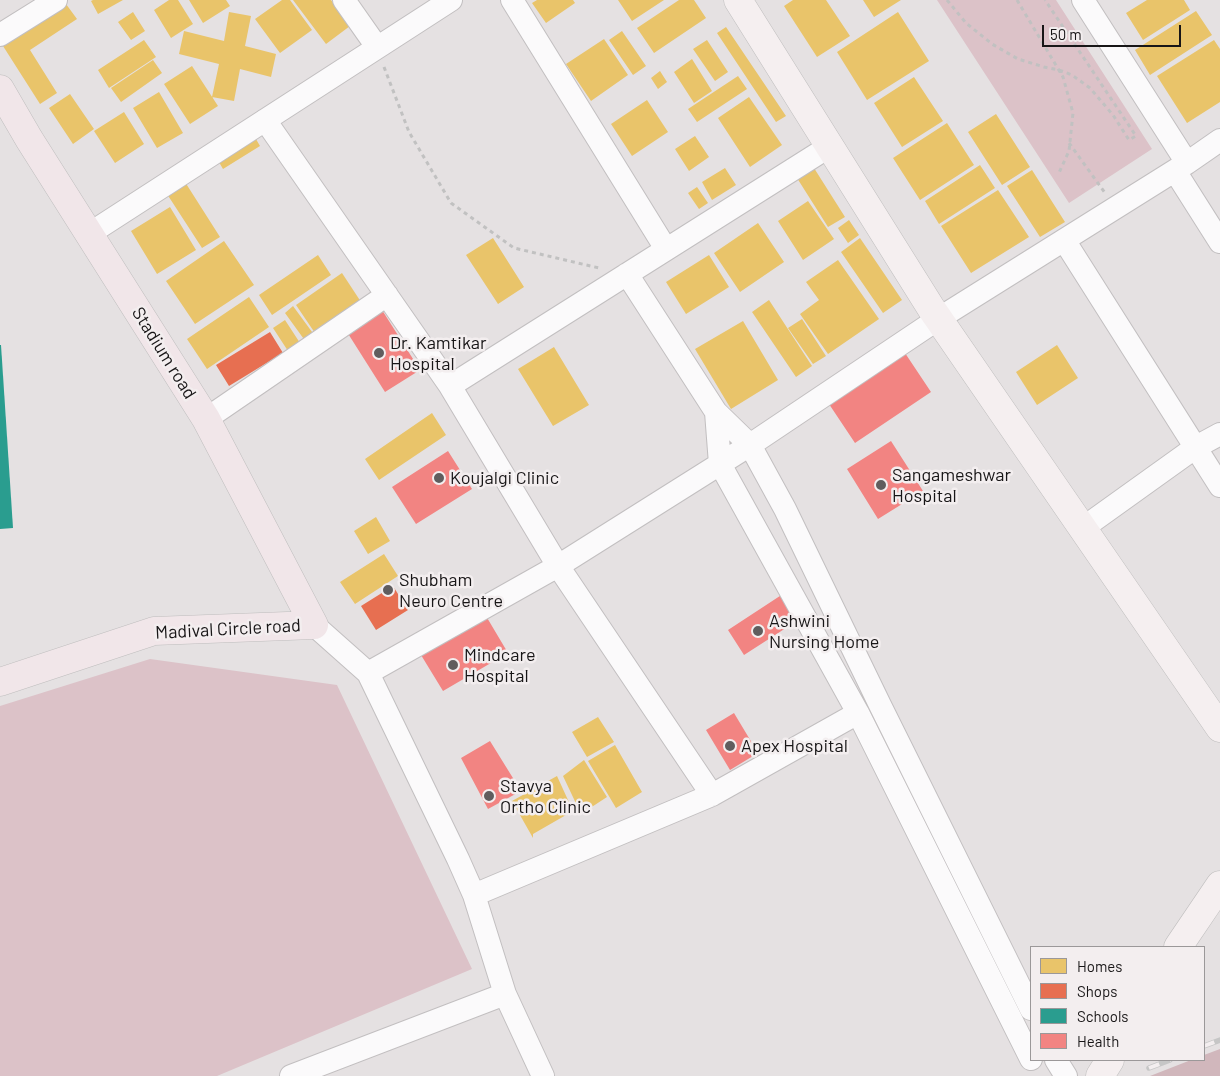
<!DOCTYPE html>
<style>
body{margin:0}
#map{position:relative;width:1220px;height:1076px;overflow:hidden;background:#e5e1e2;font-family:Barlow,sans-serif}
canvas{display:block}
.legend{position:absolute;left:1030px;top:946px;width:175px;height:115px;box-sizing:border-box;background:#f3eeef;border:1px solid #9b9899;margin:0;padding:6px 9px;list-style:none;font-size:15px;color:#181617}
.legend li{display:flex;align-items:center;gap:10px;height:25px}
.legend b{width:25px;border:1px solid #9b9899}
.scale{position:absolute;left:1042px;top:25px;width:139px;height:22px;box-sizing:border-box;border:2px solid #181617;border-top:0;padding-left:6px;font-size:15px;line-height:18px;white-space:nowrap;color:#181617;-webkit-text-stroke:4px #f3eeef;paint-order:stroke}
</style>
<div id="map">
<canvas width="1220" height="1076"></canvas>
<ul class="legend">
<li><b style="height:14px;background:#e9c46a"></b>Homes</li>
<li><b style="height:14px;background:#e76f51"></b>Shops</li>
<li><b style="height:14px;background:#2a9d8f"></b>Schools</li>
<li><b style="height:14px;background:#f28482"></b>Health</li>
</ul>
<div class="scale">50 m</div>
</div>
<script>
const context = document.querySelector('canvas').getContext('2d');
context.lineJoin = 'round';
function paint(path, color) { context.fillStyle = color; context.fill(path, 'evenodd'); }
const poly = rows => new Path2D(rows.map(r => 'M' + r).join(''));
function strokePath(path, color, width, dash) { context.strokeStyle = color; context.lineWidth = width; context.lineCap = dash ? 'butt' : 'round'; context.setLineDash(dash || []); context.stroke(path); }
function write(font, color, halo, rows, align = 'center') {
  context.font = font + ' Barlow,sans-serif'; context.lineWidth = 5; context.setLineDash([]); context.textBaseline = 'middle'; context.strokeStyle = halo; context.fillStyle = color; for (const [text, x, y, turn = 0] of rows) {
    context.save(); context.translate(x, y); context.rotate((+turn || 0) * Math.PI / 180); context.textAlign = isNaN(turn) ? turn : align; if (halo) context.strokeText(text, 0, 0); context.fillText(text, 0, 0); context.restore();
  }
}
paint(poly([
 [937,0,1056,0,1152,149,1069,203],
 [150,659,337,685,472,969,217,1076,0,1076,0,706]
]), '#dcc2c8');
paint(poly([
 [1220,1049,1220,1076,1150,1076,1191,1060,1204,1060,1204,1055]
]), '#d1b7bc');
paint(poly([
 [93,0,123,0,98,14,91,1],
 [169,0,178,0,193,24,171,38,154,10],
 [189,0,226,0,230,6,203,23],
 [282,0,290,0,312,30,280,53,255,19],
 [293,0,331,0,350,26,326,44],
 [537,0,573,0,575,3,546,23,532,3],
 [618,0,664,0,632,21],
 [679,0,694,0,706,18,654,53,637,28],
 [793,0,826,0,850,36,817,57,784,6],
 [863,0,901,0,874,17],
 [1147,0,1184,0,1190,10,1143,40,1126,13],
 [66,4,77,19,30,50,57,93,40,104,3,46],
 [1196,11,1212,35,1150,75,1135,50],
 [133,12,145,31,131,40,118,22],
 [229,12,251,16,245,46,276,54,271,77,240,69,234,101,212,97,219,64,179,54,184,31,224,41],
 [898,12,929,61,867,100,837,52],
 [726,27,786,116,776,122,717,33],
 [622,31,646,66,633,75,609,40],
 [604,39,628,75,591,101,566,64],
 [144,40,156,57,109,88,98,70],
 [707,40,728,72,715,81,693,49],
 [1214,40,1220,49,1220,102,1187,123,1157,76],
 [692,59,712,91,694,103,674,72],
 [153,60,162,73,121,102,111,88],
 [192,66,218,106,190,124,164,84],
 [660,71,667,82,658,89,651,78],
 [738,76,747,89,697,122,688,109],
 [914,77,943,121,902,147,874,103],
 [159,92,183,133,157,148,133,108],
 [70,94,94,129,73,144,49,108],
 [749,97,782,145,750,167,718,118],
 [647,100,668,132,632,156,611,124],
 [124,112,144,144,115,163,94,131],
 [996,114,1030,167,1002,185,968,132],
 [947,123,974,165,920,200,893,158],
 [253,134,260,146,223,169,216,157],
 [695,136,709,157,689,171,675,149],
 [980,165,995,188,939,224,925,201],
 [725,168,736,185,712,200,702,182],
 [814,168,845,217,828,227,797,178],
 [1032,170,1065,222,1040,237,1007,186],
 [185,182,220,237,202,248,167,194],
 [697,187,708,203,699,209,688,193],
 [998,190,1029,237,971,273,941,226],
 [808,201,834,239,803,260,778,221],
 [170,207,196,250,157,274,131,231],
 [849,220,859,235,848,243,838,228],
 [758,223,784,262,740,292,714,253],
 [493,238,524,287,498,304,466,255],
 [860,238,902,300,883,313,841,252],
 [224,241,254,285,195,324,166,281],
 [318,255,331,275,272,315,259,295],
 [709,255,729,287,686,314,666,282],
 [838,260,879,319,828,354,800,314,819,300,806,282],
 [342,273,363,305,317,336,296,305],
 [249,297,269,327,207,369,187,339],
 [769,300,812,366,796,377,752,312],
 [293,306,315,336,306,342,285,313],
 [802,319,826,356,813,364,788,328],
 [285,320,300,343,288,351,273,328],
 [743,321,778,380,731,409,695,349],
 [1057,345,1078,378,1037,405,1016,372],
 [554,347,589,405,553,426,518,369],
 [432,413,446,435,379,480,365,459],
 [376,517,390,541,368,554,354,531],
 [384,554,398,576,355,604,340,582],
 [598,717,614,742,587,757,572,732],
 [615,745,642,792,616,808,588,761],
 [584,760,607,797,581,814,563,776],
 [557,776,573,811,533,834,533,838,512,801]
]), '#e9c46a');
paint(poly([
 [270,332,283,353,229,386,216,365],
 [393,586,408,610,376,630,361,606]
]), '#e76f51');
paint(poly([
 [0,345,1,345,13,528,0,529]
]), '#2a9d8f');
paint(poly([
 [382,310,420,370,385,392,347,332],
 [905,353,931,392,855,443,829,404],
 [891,441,923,491,878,519,847,469],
 [448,451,472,489,416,524,392,487],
 [786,592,803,617,744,655,728,630],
 [486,616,508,653,443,691,421,655],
 [734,713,758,753,730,770,706,730],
 [490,741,521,791,488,809,461,758]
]), '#f28482');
const minor = poly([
 [344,0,377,47],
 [512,0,666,249],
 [1083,0,1187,163],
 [0,35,56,0],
 [265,120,450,386,558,566,712,795],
 [1175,171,1220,242],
 [89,234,451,0],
 [1064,240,1220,486],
 [627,274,716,412,750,445,785,509,880,705,1031,1009],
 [450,386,830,146],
 [716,412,720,464,858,713,1031,1059],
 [206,419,387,295],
 [1083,528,1196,447,1220,434],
 [314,625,368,673,458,859,474,895,712,795,858,713],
 [368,673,558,566,750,445,938,319,1187,163,1220,140],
 [474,895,505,994,543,1076],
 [1056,1060,1066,1076],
 [291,1076,505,994]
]);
const major = poly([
 [738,0,931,308,1220,728],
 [1178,947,1220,885],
 [1100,1076,1110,1060]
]);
const highway = poly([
 [0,89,29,139,206,419,314,625,154,631,0,682]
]);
strokePath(minor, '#c2bfc0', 24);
strokePath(major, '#bebdbd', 29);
strokePath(highway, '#bebdbd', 29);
strokePath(poly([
 [947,0,966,23,992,44,1018,59,1044,67,1059,70,1072,75,1090,88,1113,115,1129,140,1136,136,1045,0],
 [1017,0,1063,77,1073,113,1069,151,1058,175],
 [384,67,409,132,451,203,514,248,599,268],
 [1069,143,1105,193]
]), '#c1c1c1', 3, [4, 4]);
strokePath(minor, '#fbfafb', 22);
strokePath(major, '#f5eff0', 28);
strokePath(highway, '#f1e6e9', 28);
const rail = poly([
 [1204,1046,1220,1040],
 [1149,1068,1170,1060]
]);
strokePath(rail, '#c6c6c6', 5.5);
strokePath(rail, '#f3eeef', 4, [11]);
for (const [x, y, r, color] of [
 [379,353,6,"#605d5e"],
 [439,478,6,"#605d5e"],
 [881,485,6,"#605d5e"],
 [388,590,6,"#605d5e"],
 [758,631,6,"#605d5e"],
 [453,665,6,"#605d5e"],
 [730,746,6,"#605d5e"],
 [489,796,6,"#605d5e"]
]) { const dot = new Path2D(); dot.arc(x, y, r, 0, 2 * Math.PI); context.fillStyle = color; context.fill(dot); strokePath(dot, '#f3eeef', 2); }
write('18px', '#181617', '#f3eeef', [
 ["Dr. Kamtikar",390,343],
 ["Hospital",390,364],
 ["Sangameshwar",892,475],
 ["Hospital",892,496],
 ["Koujalgi Clinic",450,478],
 ["Shubham",399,580],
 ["Neuro Centre",399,601],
 ["Ashwini",769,621],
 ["Nursing Home",769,642],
 ["Mindcare",464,655],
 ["Hospital",464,676],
 ["Apex Hospital",741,746],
 ["Stavya",500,786],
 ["Ortho Clinic",500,807]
], 'left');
write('18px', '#181617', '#f3eeef', [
 ["Stadium road",164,353,58],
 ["Madival Circle road",228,629,-3]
]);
</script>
